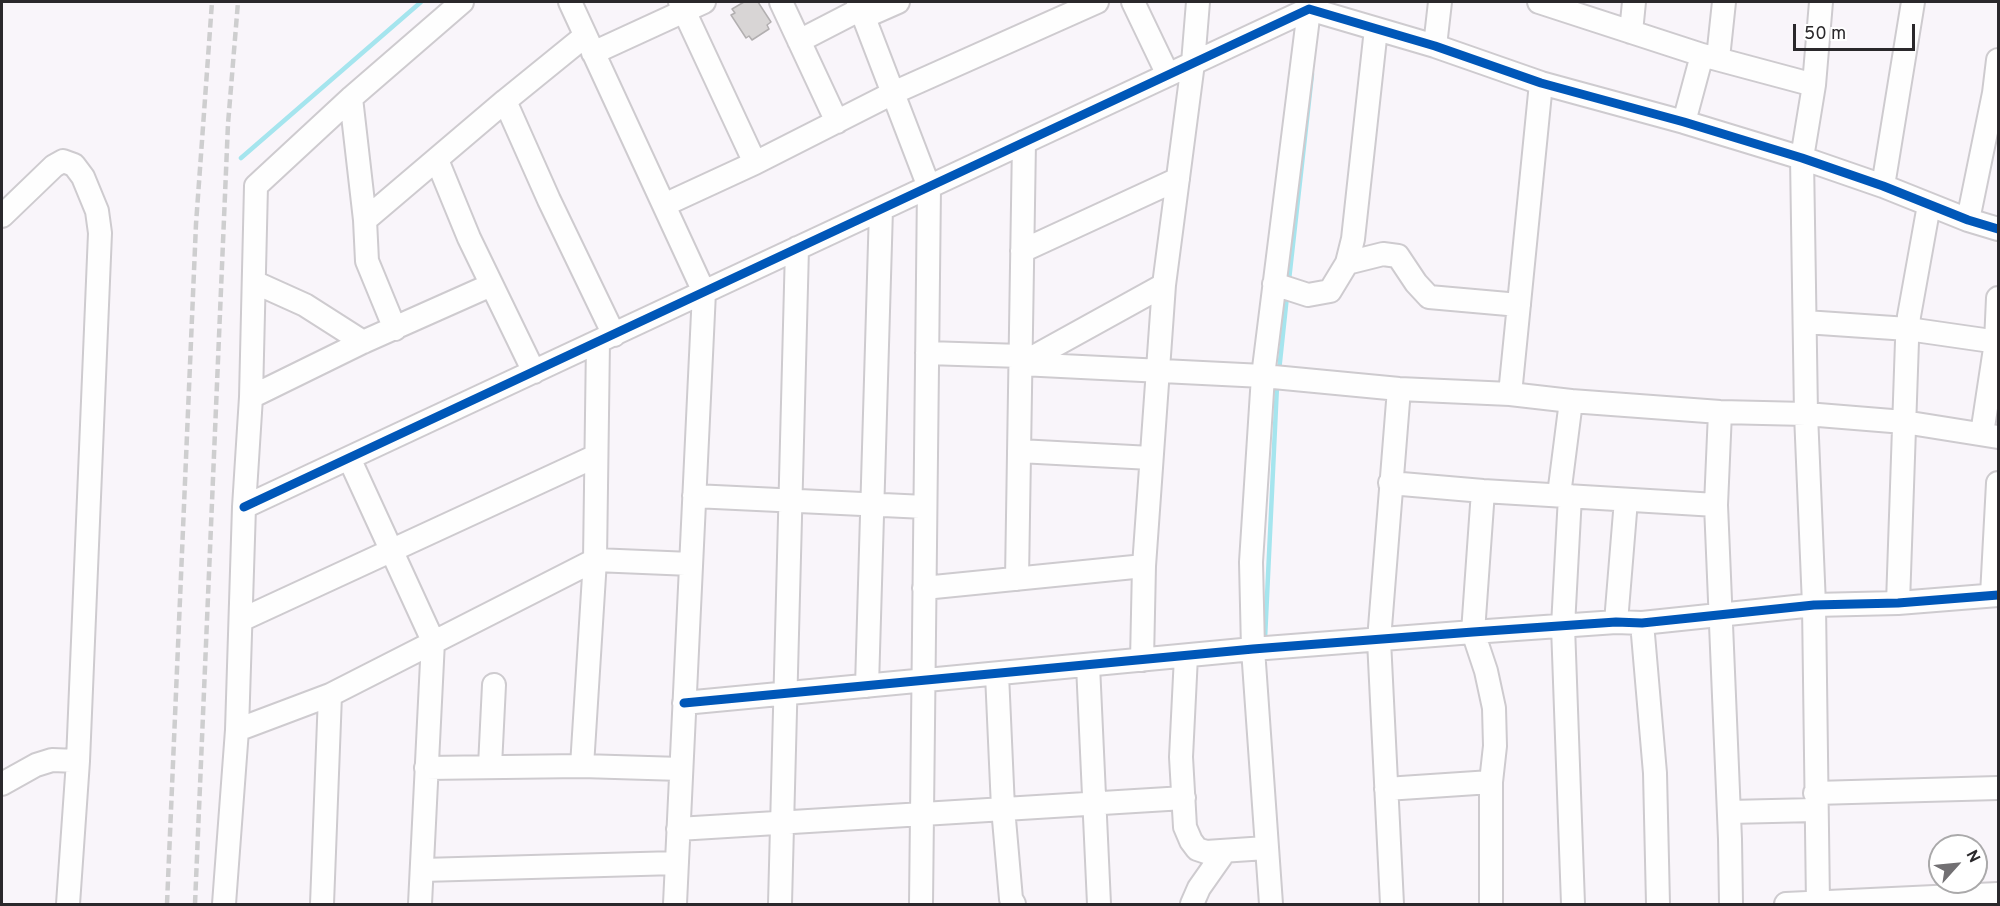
<!DOCTYPE html>
<style>
body{margin:0}
#map{position:relative;width:2000px;height:906px;overflow:hidden;background:#f9f5fa;font-family:Overpass,sans-serif}
canvas{display:block}
.frame{position:absolute;inset:0;border:3px solid #2a282b;pointer-events:none}
.north{position:absolute;left:1928px;top:834px;width:60px;height:60px;box-sizing:border-box;background:#fff;border:2px solid #aaa9aa;border-radius:50%;rotate:63deg;font-size:16px;font-weight:700;line-height:24px;text-align:center;color:#2a282b}
.north::after{content:'';display:block;margin:auto;width:21px;height:27px;background:#727073;clip-path:polygon(50% 0,100% 100%,50% 72%,0 100%)}
.scale{position:absolute;left:1793px;top:24px;width:122px;height:27px;box-sizing:border-box;border:3px solid #2a282b;border-top:0;padding-left:8px;font-size:18px;line-height:21px;white-space:nowrap;color:#2a282b;-webkit-text-stroke:4px #fff;paint-order:stroke}
</style>
<div id="map">
<canvas width="2000" height="906"></canvas>
<div class="frame"></div>
<div class="north">N</div>
<div class="scale">50 m</div>
</div>
<script>
const context = document.querySelector('canvas').getContext('2d');
context.lineJoin = 'round';
const poly = rows => new Path2D(rows.map(r => 'M' + r).join(''));
function strokePath(path, color, width, dash) { context.strokeStyle = color; context.lineWidth = width; context.lineCap = dash ? 'butt' : 'round'; context.setLineDash(dash || []); context.stroke(path); }
function paint(path, color) { context.fillStyle = color; context.fill(path, 'evenodd'); }
strokePath(poly([
 [241,158,421,2],
 [1289,280,1312,74],
 [1279,371,1287,296],
 [1265,639,1277,386]
]), '#a5e5ee', 4.5);
const building = poly([
 [744,2,758,2,771,22,767,25,769,29,752,40,749,36,746,38,731,15,735,13,732,9,744,2]
]);
paint(building, '#d8d5d5');
strokePath(building, '#b2afb0', 1.5);
const minor = poly([
 [570,2,704,292,675,904],
 [680,2,755,163],
 [781,2,837,122],
 [858,2,929,187,921,904],
 [1133,2,1168,75],
 [1539,2,1702,55,1814,85],
 [864,17,898,2],
 [1631,32,1634,2],
 [799,41,861,9],
 [1435,46,1440,2],
 [593,53,704,2],
 [1718,58,1724,2],
 [351,98,365,220,367,261,395,329],
 [505,101,549,200,614,335],
 [1684,122,1702,55],
 [437,160,469,238,534,372],
 [1883,186,1913,2],
 [664,205,755,163,893,93,1097,2],
 [2,216,54,166,63,161,74,165,83,177,97,211,100,233,78,761,68,904],
 [365,220,505,101,585,36],
 [1968,220,1994,93,1998,60],
 [1022,251,1178,179],
 [1347,263,1383,254,1398,256,1416,283,1429,297,1519,305],
 [254,282,305,305,363,342],
 [1274,284,1308,295,1330,291,1347,263,1353,239,1376,29],
 [1805,322,1908,329,1998,342],
 [927,353,1021,356],
 [1021,364,1263,376,1399,389,1510,394,1571,401,1720,412,1806,414,1904,422,1998,437],
 [1021,364,1164,285],
 [1510,394,1541,83],
 [251,397,363,342,491,285],
 [1720,412,1716,505,1730,839,1731,904],
 [1982,434,1996,342,1998,298],
 [1019,451,1151,458],
 [349,458,433,641,420,904],
 [1390,483,1483,491,1716,505],
 [1483,491,1473,632,1486,671,1494,708,1495,746,1491,782,1491,904],
 [1559,495,1571,401],
 [694,496,925,507],
 [1570,496,1563,626,1573,904],
 [244,507,1309,9,1435,46,1541,83,1684,122,1802,158,1883,186,1968,220,1998,229],
 [1017,579,1024,142],
 [924,588,1144,566],
 [1992,595,1998,483],
 [1898,603,1907,341,1909,316,1929,205],
 [241,620,596,456],
 [1616,622,1626,500],
 [1642,623,1655,773,1658,904],
 [1186,656,1181,757,1185,827,1191,841,1197,849,1206,852,1266,848],
 [1142,660,1144,566,1164,285,1193,63,1198,2],
 [1088,665,1099,904],
 [997,674,1003,808,1011,899,1014,904],
 [867,686,881,209],
 [684,703,1253,649,1473,632,1616,622,1642,623,1814,605,1898,603,1998,595],
 [237,730,330,695,595,560,691,564],
 [490,766,494,685],
 [582,766,595,560,598,342],
 [426,768,582,766,681,769],
 [2,784,36,765,52,760,78,761],
 [1386,789,1491,782],
 [1815,793,1998,788],
 [1729,812,1815,810],
 [678,829,1184,798],
 [422,870,677,863],
 [224,904,237,730,244,507,251,397,256,186,351,98,462,2],
 [322,904,330,695],
 [780,904,797,248],
 [1192,904,1199,888,1225,851],
 [1271,904,1253,649,1251,562,1263,376,1310,2],
 [1392,904,1379,640,1399,389],
 [1786,904,1998,894],
 [1818,904,1814,605,1806,414,1802,158,1814,85,1821,2]
]);
strokePath(minor, '#cecbcf', 26);
strokePath(minor, '#fefefe', 22);
strokePath(poly([
 [167,904,196,224,212,2],
 [195,904,228,124,238,2]
]), '#cececf', 4.5, [9, 4.5]);
strokePath(poly([
 [244,507,1309,9,1435,46,1541,83,1684,122,1802,158,1883,186,1968,220,1998,229],
 [684,703,1253,649,1473,632,1616,622,1642,623,1814,605,1898,603,1998,595]
]), '#0057b8', 9);
</script>
